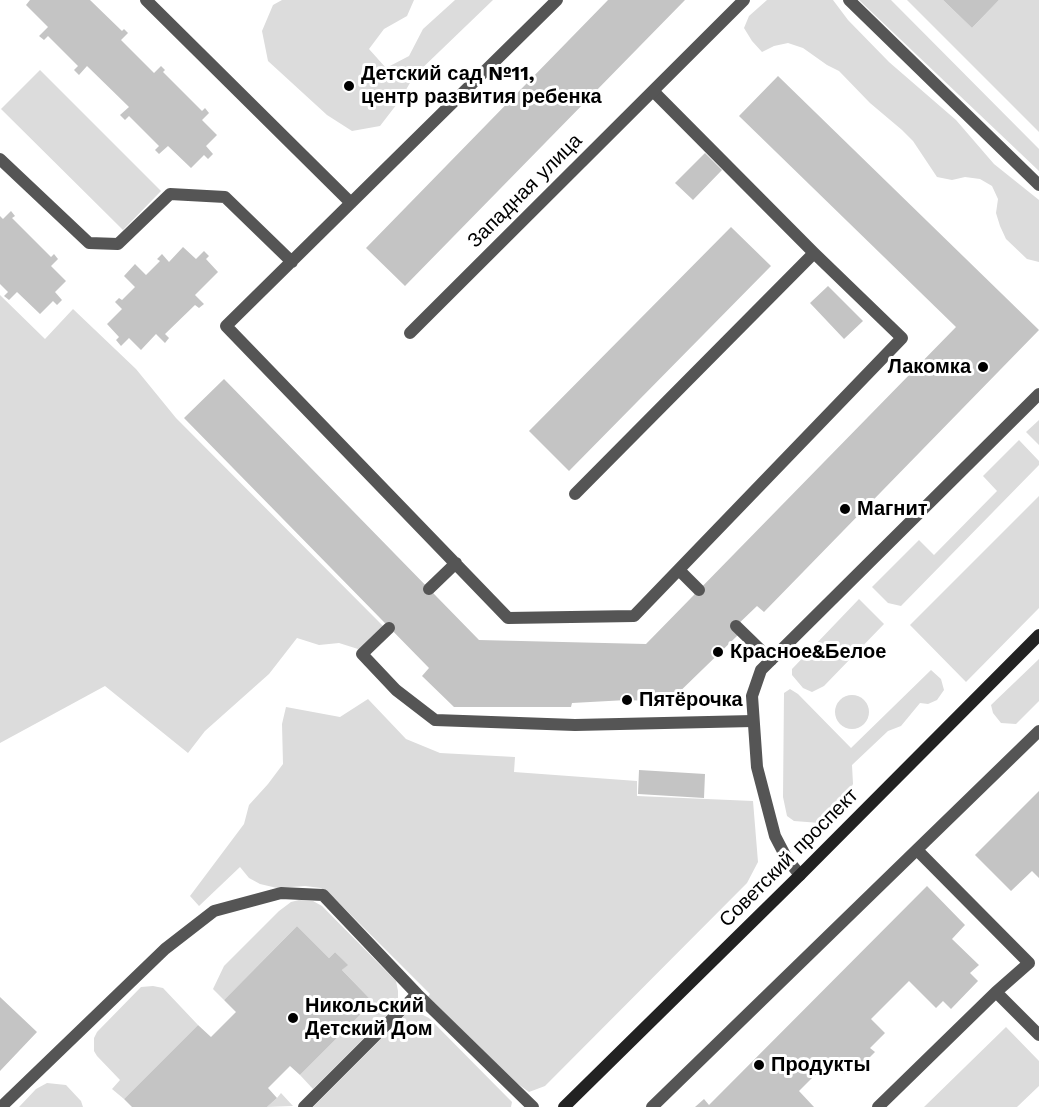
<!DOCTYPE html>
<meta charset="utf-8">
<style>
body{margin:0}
canvas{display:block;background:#fff}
</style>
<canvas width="1039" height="1107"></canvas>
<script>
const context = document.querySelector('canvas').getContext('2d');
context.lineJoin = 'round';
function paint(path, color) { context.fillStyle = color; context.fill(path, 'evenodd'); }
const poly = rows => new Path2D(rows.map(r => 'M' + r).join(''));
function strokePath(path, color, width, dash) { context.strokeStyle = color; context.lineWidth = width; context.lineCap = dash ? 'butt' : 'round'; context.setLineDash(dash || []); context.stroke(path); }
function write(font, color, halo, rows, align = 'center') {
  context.font = font + ' "Work Sans",sans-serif'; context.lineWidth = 6; context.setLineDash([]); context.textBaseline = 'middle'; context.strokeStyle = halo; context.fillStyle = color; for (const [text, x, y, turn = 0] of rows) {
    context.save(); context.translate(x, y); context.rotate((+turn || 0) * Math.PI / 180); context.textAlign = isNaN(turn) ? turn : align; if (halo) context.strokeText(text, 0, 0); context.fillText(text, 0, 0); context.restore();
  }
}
paint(poly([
 [282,0,414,0,407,16,384,29,369,49,386,68,409,56,423,29,455,0,493,0,414,76,400,100,380,126,352,131,327,115,268,61,262,31,273,5],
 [767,0,833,0,848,20,889,62,956,120,994,164,1039,200,1039,262,1027,259,1006,239,1000,226,996,213,998,199,992,186,980,179,965,177,952,180,937,177,913,141,902,130,870,103,839,71,827,65,803,48,788,43,774,46,762,52,752,41,744,28,749,16],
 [859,0,891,0,1039,149,1039,171],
 [907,0,943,0,972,28,999,0,1039,0,1039,132],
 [40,70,161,191,123,230,1,109],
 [0,295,45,339,73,309,136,369,176,418,385,628,376,640,358,649,339,643,319,645,297,638,269,674,205,731,188,753,105,686,0,743],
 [1039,420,1039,445,1026,432],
 [1019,440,1039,461,1039,465,901,606,888,603,872,587,919,540,934,555,997,491,983,476],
 [1039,496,1039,608,966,682,910,625],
 [859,599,884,624,824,686,812,692,803,688,792,675,792,669],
 [1039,659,1039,701,1016,724,1001,723,993,713,991,705],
 [931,670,941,679,944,690,937,700,928,704,920,703,901,726,888,731,852,765,853,784,848,793,820,823,794,821,787,816,783,797,784,693,790,689,798,694,851,748],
 '835 712a17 17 0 1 1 34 0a17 17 0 1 1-34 0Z',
 [368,699,406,739,440,753,515,757,514,772,637,781,637,796,753,801,758,862,747,883,545,1086,529,1092,518,1084,428,997,430,994,336,900,321,888,305,886,277,888,260,884,249,878,240,867,199,906,190,896,244,824,249,805,268,784,283,764,282,724,286,707,340,717],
 [299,900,313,901,322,906,396,981,398,991,398,1001,392,1010,313,1089,300,1075,373,1002,342,970,347,965,335,952,329,958,297,926,224,1000,213,989,224,966,279,911,291,902],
 [153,986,163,988,198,1025,124,1099,112,1089,120,1080,97,1056,94,1051,94,1038,97,1032,141,987],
 [408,1012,417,1012,429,1018,512,1102,511,1107,313,1107],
 [1006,1027,1039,1061,1039,1086,1017,1107,924,1107],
 [47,1083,66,1085,81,1101,83,1107,19,1107,36,1089],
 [281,1093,293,1106,267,1107,277,1098]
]), '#dcdcdc');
paint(poly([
 [30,0,90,0,122,31,124,29,128,33,121,40,154,73,161,66,165,70,163,72,202,111,205,108,209,113,202,120,217,135,206,146,213,154,208,159,204,155,191,168,168,146,159,154,155,150,159,146,129,116,125,120,120,115,129,107,87,66,79,75,74,70,78,66,48,36,44,40,39,36,48,27,26,5],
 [608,0,685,0,405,286,366,248],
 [943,0,999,0,972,28],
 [778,76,1039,330,764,612,757,606,733,629,738,635,669,702,627,700,572,703,571,707,454,707,422,676,429,668,184,418,224,379,479,640,646,644,956,327,739,116],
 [705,153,722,170,693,200,675,183],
 [11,211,15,216,12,218,51,257,54,254,58,259,51,266,66,281,55,292,62,300,57,305,53,301,40,314,17,292,9,300,4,296,8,292,0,284,0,216,3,219],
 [731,227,771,266,569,471,529,431],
 [183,247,196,259,204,251,209,256,206,259,218,272,195,295,204,304,199,308,195,305,165,334,169,338,165,343,156,334,141,350,129,338,121,346,116,340,119,337,107,324,122,309,115,302,119,298,122,300,135,287,124,276,135,264,146,275,160,261,157,259,162,254,169,262],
 [828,286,863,321,844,339,810,303],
 [639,770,705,774,704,798,638,794],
 [1039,791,1039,878,1032,871,1011,891,975,855],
 [927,886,965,925,952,939,979,965,970,973,978,981,951,1009,943,1001,936,1008,909,981,871,1019,885,1033,870,1048,875,1052,859,1068,854,1064,844,1074,830,1060,799,1091,814,1107,695,1107,704,1099,709,1105],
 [297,926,329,958,335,952,348,965,342,970,373,1002,300,1075,290,1066,268,1088,277,1098,267,1107,132,1107,124,1099,198,1025,211,1037,236,1012,224,1000],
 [0,997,37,1032,0,1071]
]), '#c4c4c4');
strokePath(poly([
 [146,0,351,203],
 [557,0,226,326,508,618,634,616,902,338,814,253,654,92],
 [0,159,89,243,118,244,170,194,225,197,292,262],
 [575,494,814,253],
 [679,570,699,590],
 [429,589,456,563],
 [736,626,771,660],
 [389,628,362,654,396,690,435,720,575,725,753,721],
 [996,992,1039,1035],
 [1,1107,165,949,214,911,281,893,323,895,417,994,533,1107],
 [304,1107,417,994],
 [652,1107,1039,731],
 [878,1107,996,992,1029,963,917,850]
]), '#555', 12);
strokePath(poly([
 [849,0,1039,185],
 [410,333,744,0],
 [800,875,787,859,775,836,757,767,752,696,761,670,1039,394]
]), '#555', 12);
strokePath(poly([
 [564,1107,800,875,1039,635]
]), '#222', 12);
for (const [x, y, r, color] of [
 [349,86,6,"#000"],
 [983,367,6,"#000"],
 [845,509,6,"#000"],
 [718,652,6,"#000"],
 [627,700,6,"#000"],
 [293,1018,6,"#000"],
 [759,1065,6,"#000"]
]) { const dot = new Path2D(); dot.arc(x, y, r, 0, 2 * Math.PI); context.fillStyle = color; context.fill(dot); strokePath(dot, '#fff', 2); }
write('bold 20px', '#000', '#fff', [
 ["Детский сад №11,",361,74],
 ["центр развития ребенка",361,97],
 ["Лакомка",971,367,"right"],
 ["Магнит",857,509],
 ["Красное&Белое",730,652],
 ["Пятёрочка",639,700],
 ["Никольский",305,1006],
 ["Детский Дом",305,1029],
 ["Продукты",771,1065]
], 'left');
write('20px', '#000', '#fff', [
 ["Западная улица",525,191,-45],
 ["Советский проспект",789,858,-45]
]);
</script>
